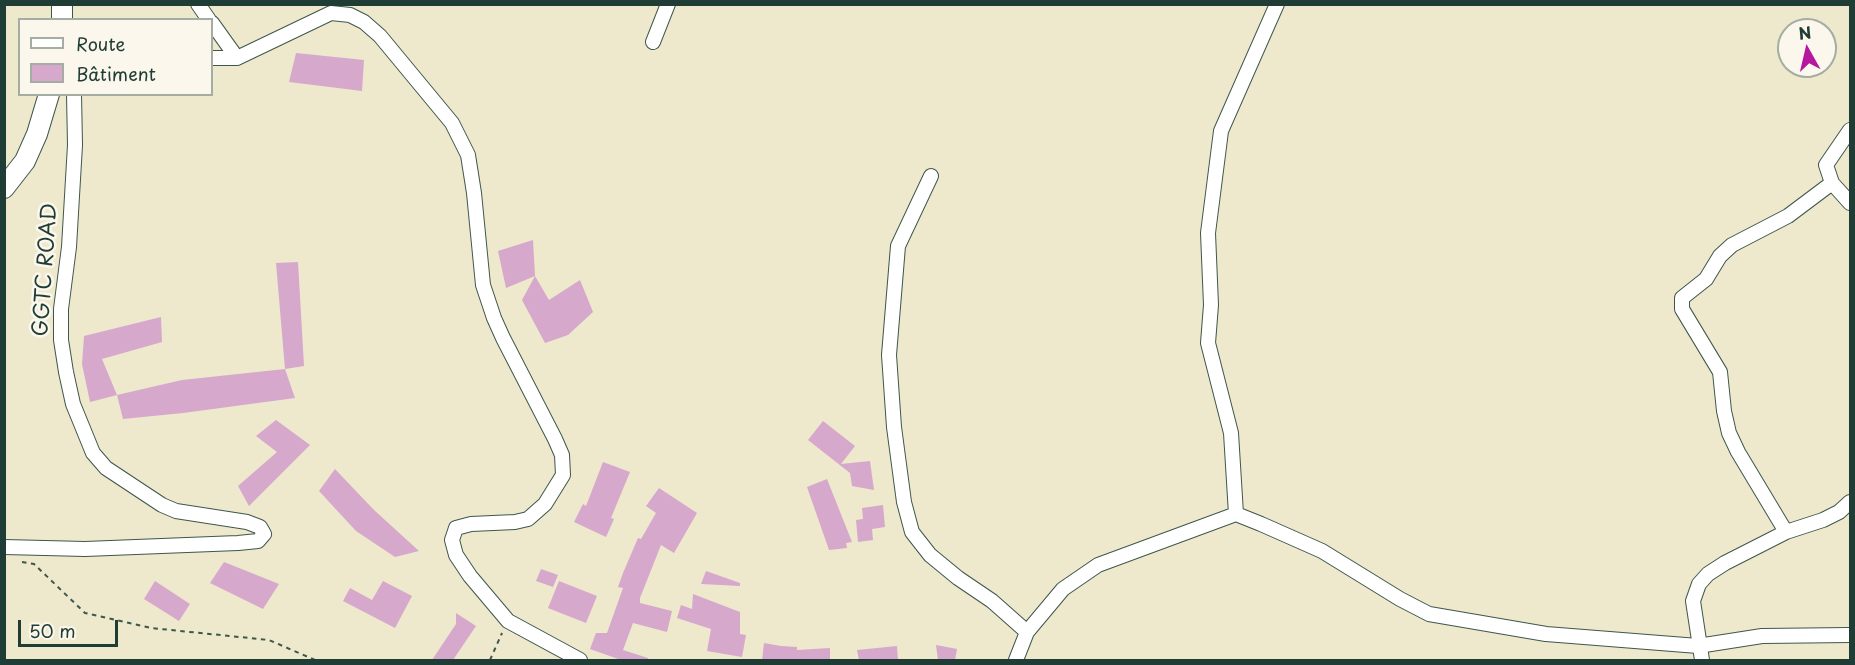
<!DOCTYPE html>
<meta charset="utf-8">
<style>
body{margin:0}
#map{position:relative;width:1855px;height:665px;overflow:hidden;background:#eee8cd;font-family:"Playpen Sans",sans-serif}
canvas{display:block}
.frame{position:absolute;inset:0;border:6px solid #1f3d34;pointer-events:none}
.legend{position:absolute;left:18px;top:18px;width:195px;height:78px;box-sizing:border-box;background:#fbf7ec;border:2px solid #a3ada2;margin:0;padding:8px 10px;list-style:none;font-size:18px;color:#1f3d34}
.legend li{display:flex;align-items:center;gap:12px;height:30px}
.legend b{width:30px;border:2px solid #a3ada2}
.north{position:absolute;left:1777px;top:18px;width:60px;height:60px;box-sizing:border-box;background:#fbf7ec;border:2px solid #a3ada2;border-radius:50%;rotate:352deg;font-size:16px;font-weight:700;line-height:24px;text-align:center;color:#1f3d34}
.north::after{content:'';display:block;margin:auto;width:21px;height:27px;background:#b5179e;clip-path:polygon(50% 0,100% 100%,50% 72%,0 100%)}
.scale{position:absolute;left:18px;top:620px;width:100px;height:27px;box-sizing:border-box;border:3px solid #1f3d34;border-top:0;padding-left:8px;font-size:18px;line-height:21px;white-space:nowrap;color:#1f3d34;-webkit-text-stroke:4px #fbf7ec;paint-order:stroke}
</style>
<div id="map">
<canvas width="1855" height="665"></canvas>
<div class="frame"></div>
<ul class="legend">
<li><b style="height:8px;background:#fff"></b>Route</li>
<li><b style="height:16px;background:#d6a8cc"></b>Bâtiment</li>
</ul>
<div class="north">N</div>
<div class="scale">50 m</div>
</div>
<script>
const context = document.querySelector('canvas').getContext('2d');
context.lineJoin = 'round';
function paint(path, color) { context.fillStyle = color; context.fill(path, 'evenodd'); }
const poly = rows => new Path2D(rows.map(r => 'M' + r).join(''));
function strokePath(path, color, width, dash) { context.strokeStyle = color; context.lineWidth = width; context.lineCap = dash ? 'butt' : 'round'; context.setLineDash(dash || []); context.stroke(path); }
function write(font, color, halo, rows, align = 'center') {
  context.font = font + ' "Playpen Sans",sans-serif'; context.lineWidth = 5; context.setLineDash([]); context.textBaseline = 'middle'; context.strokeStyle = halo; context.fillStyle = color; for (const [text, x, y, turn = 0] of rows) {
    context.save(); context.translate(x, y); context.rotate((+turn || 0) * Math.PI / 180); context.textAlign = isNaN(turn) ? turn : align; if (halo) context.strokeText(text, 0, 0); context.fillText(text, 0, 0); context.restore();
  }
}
paint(poly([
 [296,53,364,60,362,91,289,82],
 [533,240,535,276,506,288,498,251],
 [298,262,304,366,285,369,276,263],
 [535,276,549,300,580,280,593,312,568,335,545,343,522,300],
 [161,317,162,342,102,359,117,395,90,402,82,364,84,336],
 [285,369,295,398,183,413,123,419,117,395,182,380],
 [276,420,310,445,249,506,238,486,277,452,256,436],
 [823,421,855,446,841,464,870,461,874,490,852,486,850,473,808,440],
 [603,462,630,472,611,518,614,519,606,537,574,522,583,504,586,506],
 [335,469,374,510,419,551,395,557,356,531,319,491],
 [827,479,852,542,846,543,847,548,829,550,807,487],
 [659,488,697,513,674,553,661,545,640,598,640,603,672,611,667,632,633,623,623,650,648,658,648,660,621,660,590,649,596,633,607,633,623,588,618,587,623,573,638,538,641,539,656,513,646,506],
 [883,505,885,527,872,529,873,540,858,542,856,520,863,519,862,508],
 [224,562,279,584,263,609,210,583],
 [541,569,558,575,553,587,536,581],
 [706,571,740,583,740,586,701,584],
 [155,581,190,604,179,621,144,599],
 [383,581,412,596,395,628,343,601,350,588,372,600],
 [559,581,597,596,586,623,548,608],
 [693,594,740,612,740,634,746,635,742,657,707,651,711,629,677,618,681,605,692,609],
 [456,613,476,626,453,660,432,660,456,624],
 [764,643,781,646,797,647,797,650,830,648,830,660,762,660],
 [936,645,957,649,955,660,938,660],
 [897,646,898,660,859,660,857,650]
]), '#d6a8cc');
const street = poly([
 [198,4,209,20],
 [212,23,237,58],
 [653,42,668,4],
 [212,58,237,58,331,13,350,15,364,22,380,36,452,123,468,155,474,193,483,285,494,318,503,338,555,439,562,455,563,475,545,504,528,519,515,522,471,524,456,528,452,540,456,555,470,576,508,621,580,660],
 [1850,130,1826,165,1832,183,1850,203],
 [931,176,898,246,889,355,894,427,904,502,912,532,930,555,958,578,992,601,1027,632],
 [1236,514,1231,433,1208,343,1211,305,1208,233,1221,131,1277,4],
 [1786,532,1738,452,1729,433,1724,411,1720,372,1682,309,1682,298,1706,279,1720,256,1732,245,1788,216,1832,183],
 [4,547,85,549,238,543,258,541,264,534,260,527,247,522,176,511,162,505,106,468,93,453,73,404,66,372,61,340,61,309,69,247,75,145,74,94],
 [1016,660,1027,632,1063,589,1098,565,1236,514,1261,524,1322,551,1400,599,1429,614,1546,634,1698,646,1762,636,1850,635],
 [1702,660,1693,601,1699,584,1708,574,1725,563,1786,532,1823,520,1839,512,1850,502]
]);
const secondary = poly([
 [62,4,62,20],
 [4,188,25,161,37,134,49,94]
]);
strokePath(street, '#3e574b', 16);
strokePath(secondary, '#3e574b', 22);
strokePath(poly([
 [22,562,34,564,85,613,151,628,269,640,315,660],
 [490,660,502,633]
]), '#3e574b', 2, [4.5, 4.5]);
strokePath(street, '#fff', 14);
strokePath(secondary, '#fff', 20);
write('21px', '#1f3d34', '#fbf7ec', [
 ["GGTC ROAD",46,270,-86]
]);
</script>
